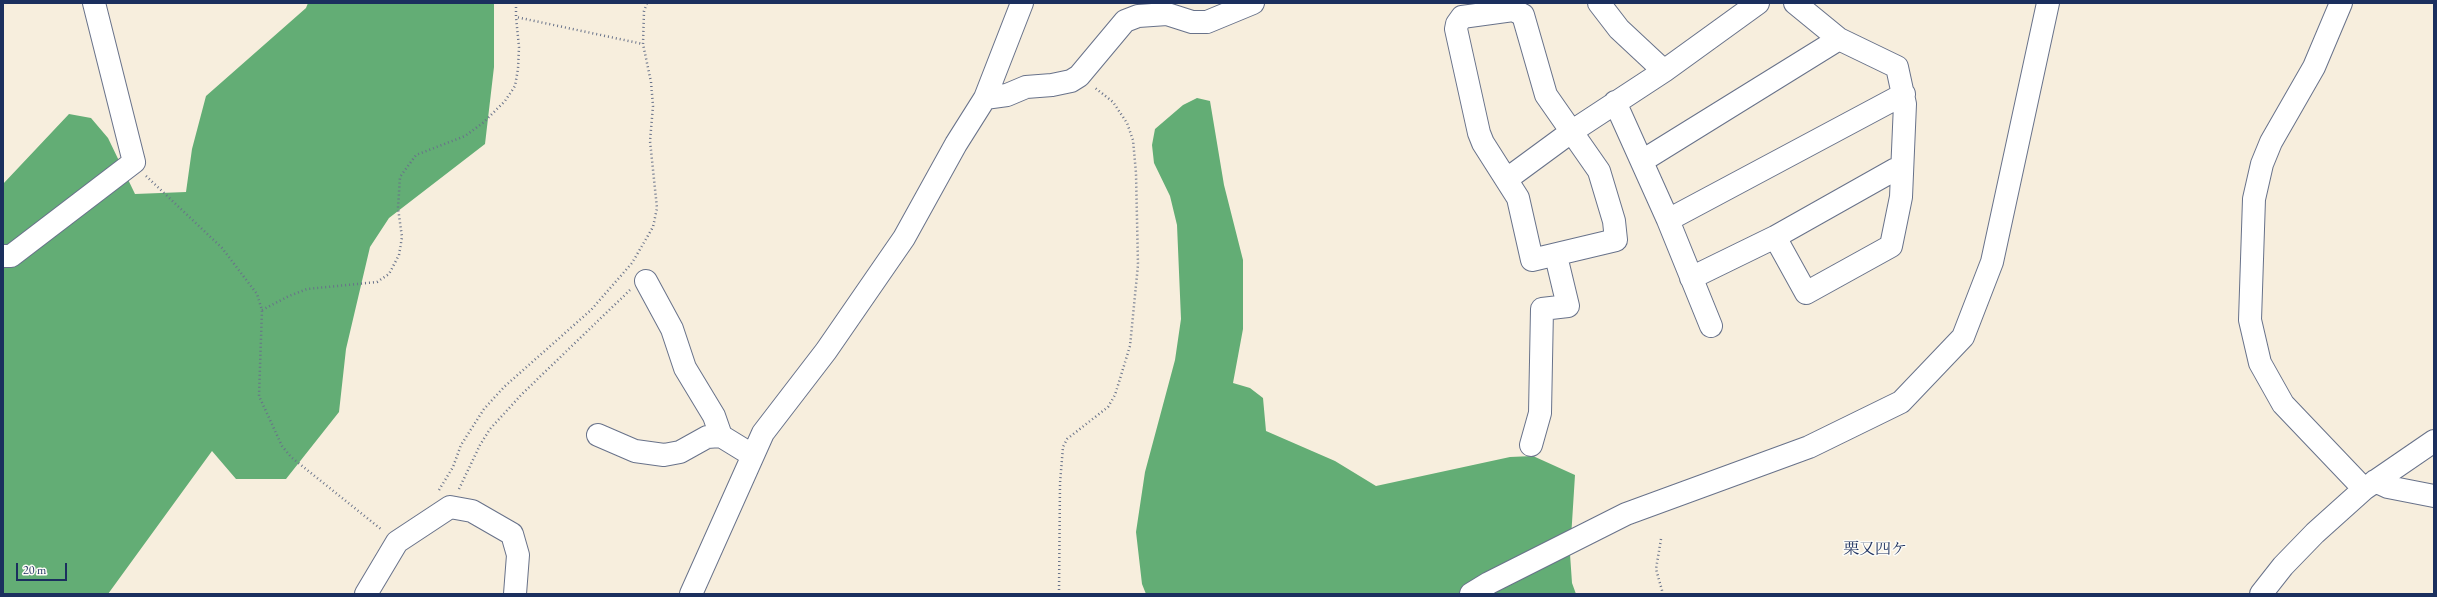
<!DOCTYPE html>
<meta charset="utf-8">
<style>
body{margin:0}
#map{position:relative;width:2437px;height:597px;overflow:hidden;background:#f7eedd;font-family:"EB Garamond",serif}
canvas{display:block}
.frame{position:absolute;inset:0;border:4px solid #1b2f5e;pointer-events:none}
.scale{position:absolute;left:16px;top:563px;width:51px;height:18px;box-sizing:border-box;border:2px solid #1b2f5e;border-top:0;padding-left:5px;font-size:12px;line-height:14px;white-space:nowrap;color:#1b2f5e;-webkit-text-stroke:3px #fdfcf7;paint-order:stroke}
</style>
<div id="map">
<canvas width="2437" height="597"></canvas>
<div class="frame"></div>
<div class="scale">20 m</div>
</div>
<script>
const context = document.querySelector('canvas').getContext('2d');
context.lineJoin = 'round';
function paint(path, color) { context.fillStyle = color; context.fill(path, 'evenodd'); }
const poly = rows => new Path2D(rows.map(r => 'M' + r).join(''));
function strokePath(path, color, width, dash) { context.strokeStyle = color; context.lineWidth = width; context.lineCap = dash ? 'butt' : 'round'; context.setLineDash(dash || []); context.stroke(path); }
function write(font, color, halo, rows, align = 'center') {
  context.font = font + ' "EB Garamond","Noto Serif JP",serif'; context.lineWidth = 3; context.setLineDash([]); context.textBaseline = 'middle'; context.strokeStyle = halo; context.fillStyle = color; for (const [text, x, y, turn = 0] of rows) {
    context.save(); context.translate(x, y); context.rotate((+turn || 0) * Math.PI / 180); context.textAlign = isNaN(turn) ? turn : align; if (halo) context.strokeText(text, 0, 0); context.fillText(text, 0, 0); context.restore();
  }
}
paint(poly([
 [308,3,494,3,494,67,485,144,389,218,370,247,346,349,339,412,286,479,236,479,212,451,108,594,3,594,3,184,69,114,91,118,108,138,135,194,186,192,192,149,206,96,306,8],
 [1197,98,1210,101,1224,185,1243,260,1243,329,1233,383,1250,388,1263,398,1266,431,1335,461,1376,486,1510,457,1533,456,1575,475,1570,554,1572,583,1576,594,1146,594,1142,584,1136,532,1145,472,1175,360,1181,319,1177,225,1170,196,1154,163,1152,145,1155,129,1183,105]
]), '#63ad75');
const minor = poly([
 [1599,3,1619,29,1664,71],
 [1795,3,1839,39],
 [2341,3,2314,67,2271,142,2262,164,2254,199,2250,320,2260,363,2283,404,2364,489],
 [1513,10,1523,15,1546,95,1599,171,1614,221,1616,240,1532,260,1518,198,1483,143,1479,133,1456,29,1457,24,1462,17,1513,10],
 [985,98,1007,95,1026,87,1052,85,1071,81,1079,76,1125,21,1138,16,1167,14,1192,22,1207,22,1253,3],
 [1615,102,1668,220,1711,326],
 [1642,161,1839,39,1897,67,1905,104,1901,197,1891,246,1806,293,1775,237],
 [1507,179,1571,132,1664,71,1758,3],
 [1668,220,1904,94],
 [3,256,11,256,134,162,94,3],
 [1691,278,1775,237,1894,170,1902,168],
 [646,281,672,329,685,368,714,416,721,436],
 [598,435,635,451,664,455,680,452,707,437,721,436,752,455],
 [1531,445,1540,413,1542,309,1568,306,1556,256],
 [2375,481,2388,487,2434,496],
 [366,594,397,542,450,507,472,511,512,534,518,555,515,594],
 [691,594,763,433,826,351,904,238,956,144,985,98,1022,3],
 [1471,594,1489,583,1626,514,1809,447,1901,402,1963,337,1992,262,2048,3],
 [2261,594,2283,566,2315,533,2364,489,2434,441]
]);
strokePath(minor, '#68728a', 24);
strokePath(poly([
 [516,3,516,17,643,44],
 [146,176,222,248,257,294,262,310,259,396,282,446,291,457,382,530],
 [262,310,289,296,307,289,377,282,389,274,399,255,402,237,398,208,400,177,416,155,465,136,484,122,505,101,515,86,518,69,519,47,516,17],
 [459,489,480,445,490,429,522,394,630,290],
 [439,490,453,467,461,445,484,409,504,387,591,310,632,263,653,227,657,208,650,141,653,106,651,82,643,44,644,11,647,3],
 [1661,539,1656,569,1663,594],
 [1059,594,1060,483,1063,447,1067,439,1108,407,1115,395,1130,346,1138,265,1136,173,1133,140,1127,123,1113,102,1094,87]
]), '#68728a', 2.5, [1, 3]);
strokePath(minor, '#fff', 22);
write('16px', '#1b2f5e', '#fdfcf7', [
 ["栗又四ケ",1875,550]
]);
</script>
